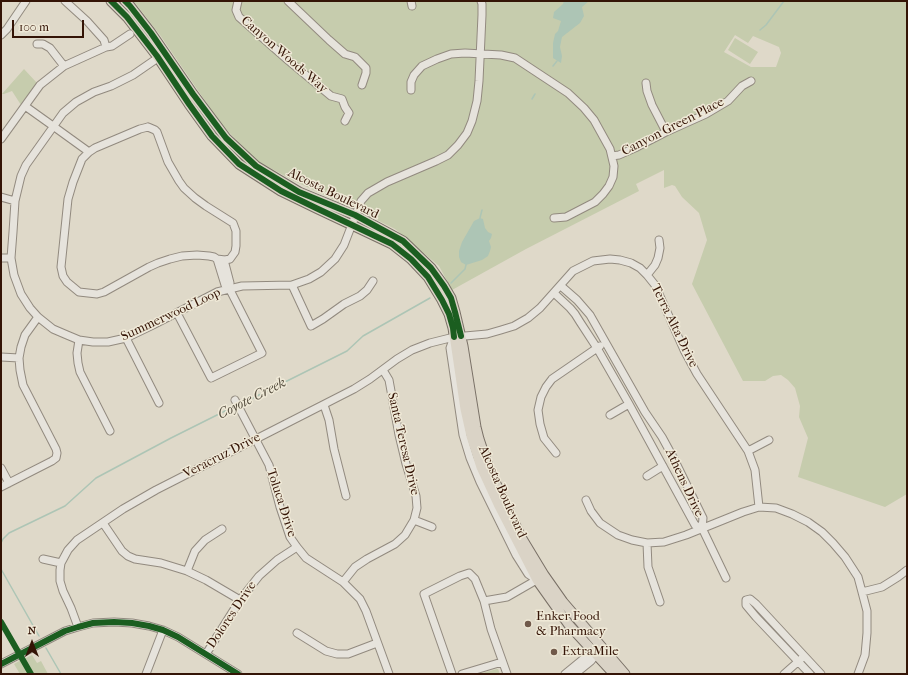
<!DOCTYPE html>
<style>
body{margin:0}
#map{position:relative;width:908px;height:675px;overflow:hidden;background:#dfd9c9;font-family:"IM FELL French Canon",serif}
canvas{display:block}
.frame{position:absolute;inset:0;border:2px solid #341406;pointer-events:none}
.north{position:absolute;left:12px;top:623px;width:40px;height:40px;-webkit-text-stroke:3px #efe9d7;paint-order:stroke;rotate:0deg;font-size:11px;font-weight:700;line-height:16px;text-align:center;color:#341406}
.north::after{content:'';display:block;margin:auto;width:14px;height:18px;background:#341406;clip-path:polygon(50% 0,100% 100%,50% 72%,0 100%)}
.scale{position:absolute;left:12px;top:20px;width:72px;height:18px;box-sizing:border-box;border:2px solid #341406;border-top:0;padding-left:5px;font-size:12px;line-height:14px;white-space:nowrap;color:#341406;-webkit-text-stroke:3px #efe9d7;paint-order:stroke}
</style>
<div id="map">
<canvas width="908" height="675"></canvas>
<div class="frame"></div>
<div class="north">N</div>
<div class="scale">100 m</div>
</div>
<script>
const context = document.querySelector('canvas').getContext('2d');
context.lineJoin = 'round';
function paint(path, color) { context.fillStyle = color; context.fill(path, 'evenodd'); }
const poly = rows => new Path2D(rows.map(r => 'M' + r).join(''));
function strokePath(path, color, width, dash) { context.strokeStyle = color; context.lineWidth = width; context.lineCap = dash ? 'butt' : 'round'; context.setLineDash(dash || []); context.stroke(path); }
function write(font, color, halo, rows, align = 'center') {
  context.font = font + ' "IM FELL French Canon",serif'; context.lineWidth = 3; context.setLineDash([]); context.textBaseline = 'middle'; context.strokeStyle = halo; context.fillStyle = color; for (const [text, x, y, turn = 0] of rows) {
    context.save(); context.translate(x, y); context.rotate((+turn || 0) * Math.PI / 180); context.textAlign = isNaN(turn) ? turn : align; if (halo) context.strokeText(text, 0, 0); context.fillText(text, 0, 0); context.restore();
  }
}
paint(poly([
 [132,1,907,1,907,494,885,507,798,477,808,438,799,417,800,406,795,388,788,380,781,375,773,376,765,381,743,381,692,284,707,240,699,213,682,197,675,186,672,185,664,188,664,170,636,184,639,191,526,249,452,290,439,266,395,229,369,216,292,180,256,160,221,124,160,35,136,4],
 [735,35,748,43,753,36,779,47,781,53,776,67,751,67,724,52],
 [735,38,758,52,750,64,728,50],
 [24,69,37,83,21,105,12,91,4,94,2,94],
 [32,655,37,663,41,661,48,674,33,674,24,659],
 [21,660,29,674,20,674,14,664],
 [497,669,498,669,500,674,482,673]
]), '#c6ccad');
paint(poly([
 [564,1,589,1,582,7,584,16,580,23,562,37,560,47,562,56,561,63,553,58,553,43,555,34,558,31,561,21,553,18,554,12,563,4],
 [480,218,483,219,485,228,488,232,492,234,491,238,489,241,491,247,490,251,488,256,482,260,466,265,461,262,459,257,459,251,462,242,474,221]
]), '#adc5b5');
strokePath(poly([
 [760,30,766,25,784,1],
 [553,66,557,61],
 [532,99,535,94],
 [480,218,482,210],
 [451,283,465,269,466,265],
 [241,404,347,351,363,336,430,298],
 [1,543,3,539,9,533,65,506,96,478,171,438,235,406],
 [1,569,39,636],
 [46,648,61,674]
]), '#adc5b5', 1.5);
const minor = poly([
 [238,1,236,10,239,17,289,61,331,96,342,99,345,107,349,113,345,121],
 [288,1,329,40,345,54,355,57,366,68,366,73,362,85],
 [411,1,412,6],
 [1,35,7,29,26,1],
 [37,44,43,44,50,48,64,66],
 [106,47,112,46,130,34],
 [162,55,133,75,111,86,94,92,76,102,63,113,26,165,21,176,15,201,13,232,11,258,14,275,21,294,30,308,38,317,53,329,67,335,79,340,93,342,108,342,126,338,153,325,217,292,242,286,292,285,309,279,321,272,335,259,344,245,361,201,368,193,387,182,436,161,448,155,458,145,467,133,472,121,477,101,479,81,482,15,482,4,481,1],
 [646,83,647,91,652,105,666,132],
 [411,90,411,82,414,75,422,66,437,59,451,54,465,53,501,55,515,58,568,93,584,108,594,120,610,149,614,166,613,177,609,186,603,194,595,202,566,217,554,218],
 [25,106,53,126,89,152],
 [148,127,155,130,157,132,168,162,179,181,184,188,195,198,206,206,233,223,236,231,236,246,235,252,230,259,225,260,217,259,214,257,209,256,197,255,182,256,170,259,158,263,149,267,104,292,97,294,79,292,67,282,63,276,61,267,68,199,73,182,82,159,89,152,95,148,140,129,148,127],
 [1,139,40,85,64,66,106,47,104,40,87,21,65,1],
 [612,156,619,155,635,148,666,132,706,114,728,101,742,86,751,81],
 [1,197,15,201],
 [1,258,11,258],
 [224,260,230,283,229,288],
 [647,275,655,265,658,258,660,248,659,240],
 [292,285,311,326,323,319,344,304,360,296,367,290,373,281],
 [561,286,577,300,590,315,645,412,662,437,674,459,703,518,702,528],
 [554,293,570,308,575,314,580,322,597,348,629,404,695,525,702,528],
 [177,313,211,378,262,353,229,288,225,285,217,259],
 [454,337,450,348,463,435,470,458,480,482,516,555,528,574,537,580],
 [126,338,159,403],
 [79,340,77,353,78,363,80,372,110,431],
 [1,357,19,358],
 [235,400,269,465,280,507,290,537,297,547,306,558,343,582,360,599,366,611,389,674],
 [324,405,329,420,334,449,346,496],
 [610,415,629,404],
 [748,451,769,440],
 [556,453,544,438,540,424,538,410,541,397,546,387,552,379,600,346],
 [1,468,9,483],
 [647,476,663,466],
 [1,487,52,461,56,458,57,453,56,449,23,385,20,370,19,358,21,347,25,335,38,317],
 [586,500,591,511,600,523,618,535,632,540,647,543,664,542,686,535,743,512,759,507,776,508,792,514,808,522,822,532,833,543,845,557,858,577,862,592,867,611,867,633,865,655,858,674],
 [414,520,432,527],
 [103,523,122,551,128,556,135,559,161,563,187,571,206,580,240,600],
 [702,528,726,578],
 [647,543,648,567,660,602],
 [43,559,61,563],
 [187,571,195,551,205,540,222,529],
 [343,582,355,567,367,559,395,544,405,535,414,520,417,508,416,496,406,464,399,435,389,380,383,370],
 [862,592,882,587,898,577,907,570],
 [484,601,507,597,540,578],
 [78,627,71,608,63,591,60,581,60,570,61,563,68,550,77,540,123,509,156,490,354,389,370,379,397,359,412,350,430,343,454,337,487,334,501,330,514,326,528,318,540,308,573,271,593,261,610,259,620,260,631,263,640,268,647,275,655,285,684,350,697,374,748,451,755,470,759,507],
 [297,633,326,651,337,654,348,654,377,643],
 [206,654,240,600,259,576,277,560,297,547],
 [1,664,65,631,78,627,93,623,114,622,132,623,149,626,163,630,178,637,238,674],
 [146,674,163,630],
 [452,674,424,594,460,576,469,573,475,579,484,601,491,629,507,674],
 [462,674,502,662],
 [565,674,587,656,595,654],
 [575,674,591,661,599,651],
 [784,674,801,659],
 [810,674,756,617,746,605,746,600,750,599,756,604,821,674]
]);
const major = poly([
 [111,1,127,17,157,56,189,104,212,136,239,164,281,191,316,208,352,225,392,244,411,259,428,277,442,300,449,314,453,328,465,409,471,436,481,467,499,506,537,580,569,625,614,674],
 [125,1,130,6,151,33,193,94,226,138,256,166,299,192,355,215,403,241,431,268,444,286,451,298,455,312,463,346,476,427,479,439,489,469,506,505,521,537,544,575,563,602,625,674]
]);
strokePath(minor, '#928a7f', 9);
strokePath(major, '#797066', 11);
strokePath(minor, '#e6e3dc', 7);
strokePath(major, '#dad3c6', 9);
strokePath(poly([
 [111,1,127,17,157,56,189,104,212,136,239,164,281,191,316,208,352,225,392,244,411,259,428,277,442,300,449,314,453,328,454,337],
 [125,1,130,6,151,33,193,94,226,138,256,166,299,192,355,215,403,241,431,268,444,286,451,298,455,312,461,336],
 [1,622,31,674],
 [1,664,65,631,78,627,93,623,114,622,132,623,149,626,163,630,178,637,238,674]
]), '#1b5e20', 6);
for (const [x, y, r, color] of [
 [528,624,4,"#70594a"],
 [554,652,4,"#70594a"]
]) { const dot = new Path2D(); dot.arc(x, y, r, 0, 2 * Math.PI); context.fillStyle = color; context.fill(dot); strokePath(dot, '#efe9d7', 1.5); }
write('13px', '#341406', '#efe9d7', [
 ["Canyon Woods Way",284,55,41],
 ["Canyon Green Place",673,127,-27],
 ["Alcosta Boulevard",333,194,26],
 ["Summerwood Loop",171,315,-25],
 ["Terra Alta Drive",674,326,64],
 ["Santa Teresa Drive",403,444,77],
 ["Veracruz Drive",222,456,-27],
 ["Athens Drive",684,483,65],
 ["Alcosta Boulevard",502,492,66],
 ["Toluca Drive",281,503,72],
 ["Dolores Drive",232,615,-56]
]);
write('13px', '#341406', '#efe9d7', [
 ["Enker Food",536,617],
 ["& Pharmacy",536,632],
 ["ExtraMile",562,652]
], 'left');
write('italic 14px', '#574f40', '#efe9d7', [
 ["Coyote Creek",252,399,-27]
]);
</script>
